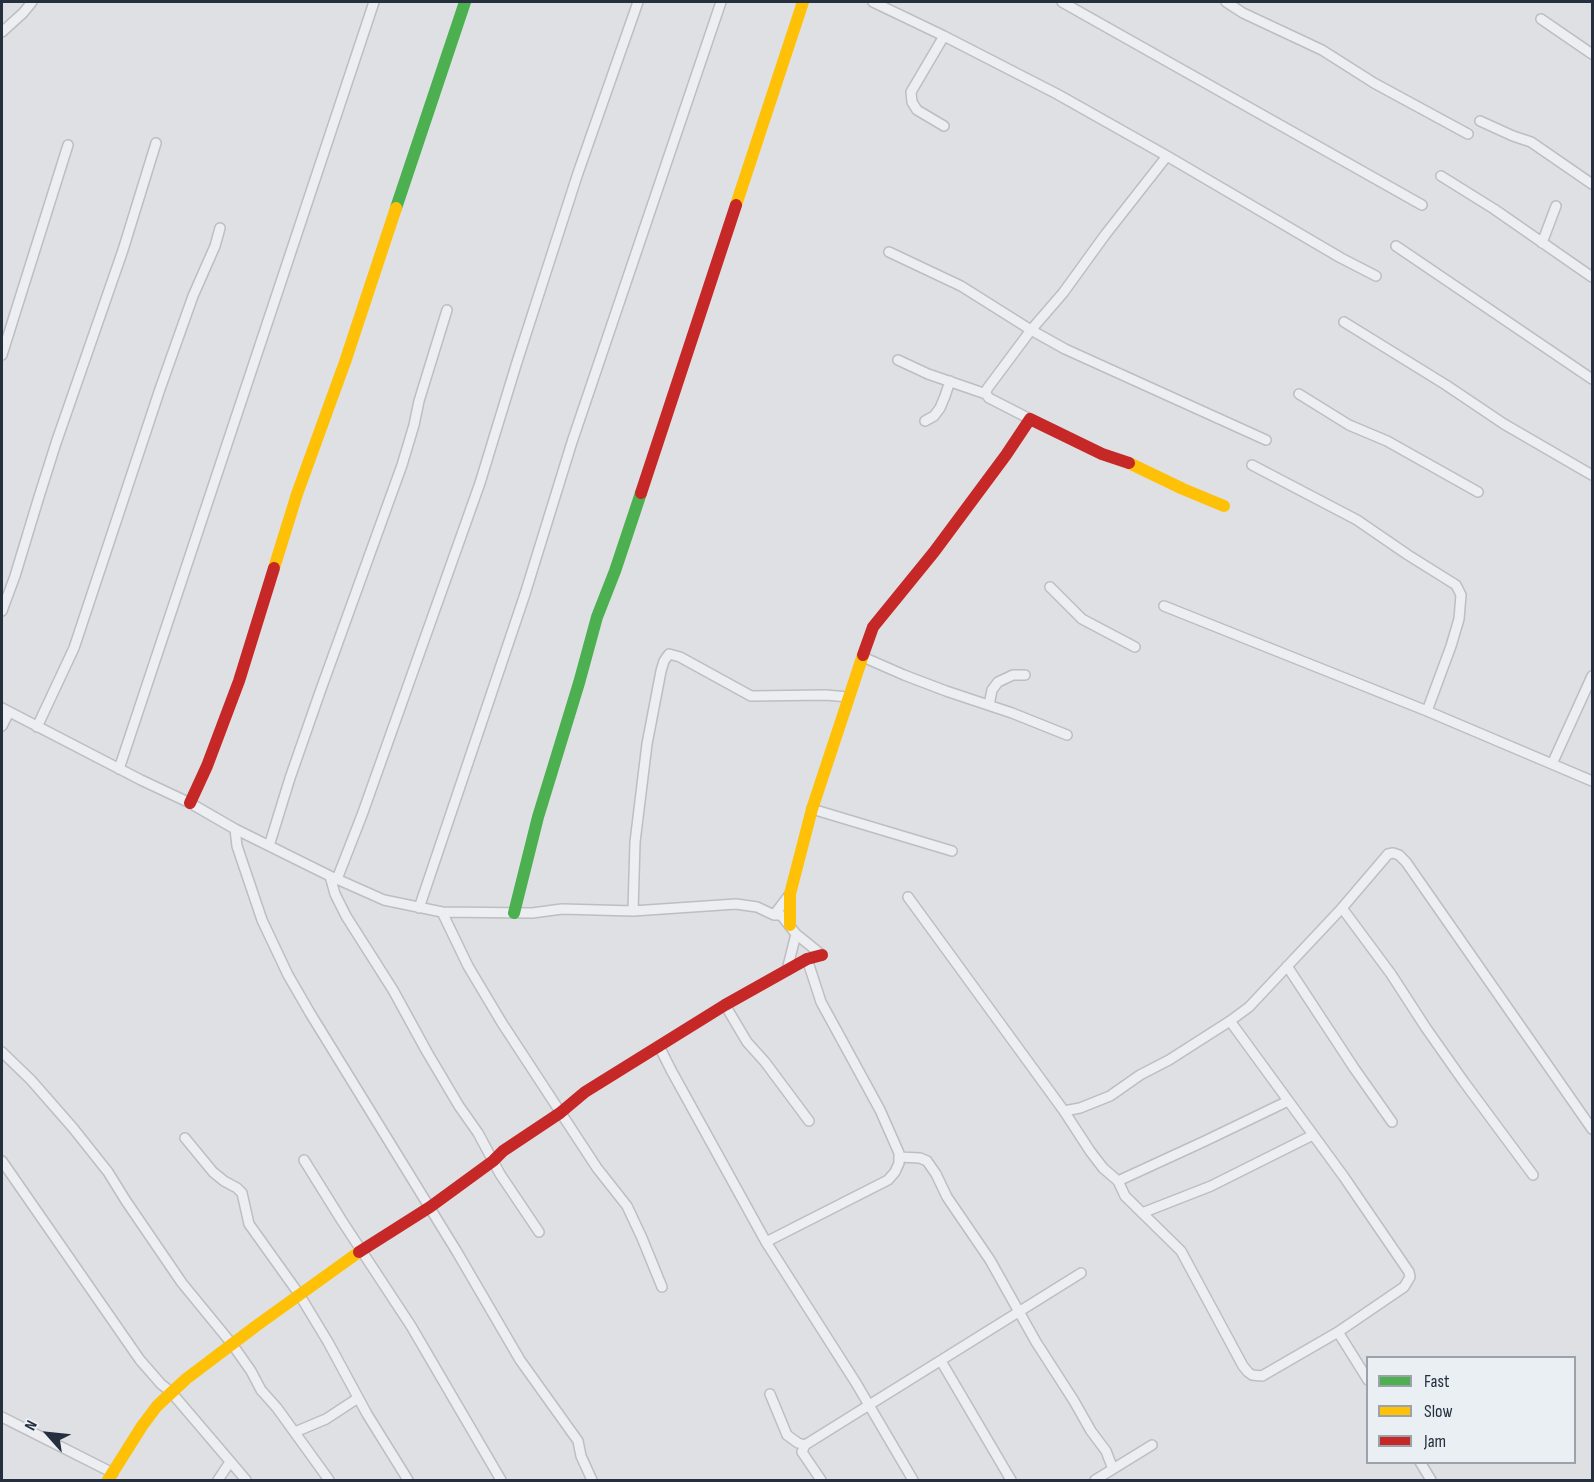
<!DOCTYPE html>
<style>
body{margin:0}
#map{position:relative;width:1594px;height:1482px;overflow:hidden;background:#dee0e3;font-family:"Sofia Sans Condensed",sans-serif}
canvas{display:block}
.frame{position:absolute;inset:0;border:3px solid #252f3d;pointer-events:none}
.legend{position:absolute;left:1366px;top:1356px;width:210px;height:108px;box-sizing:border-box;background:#eaeff4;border:2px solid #9ba2ab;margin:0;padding:8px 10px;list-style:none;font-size:18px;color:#252f3d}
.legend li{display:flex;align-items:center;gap:12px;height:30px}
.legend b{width:30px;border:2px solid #9ba2ab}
.north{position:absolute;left:18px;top:1404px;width:60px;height:60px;-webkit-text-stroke:4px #eaeff4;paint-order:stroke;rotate:297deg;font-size:16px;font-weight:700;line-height:24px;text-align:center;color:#252f3d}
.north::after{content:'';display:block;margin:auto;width:21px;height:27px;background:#252f3d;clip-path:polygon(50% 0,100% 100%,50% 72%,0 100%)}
</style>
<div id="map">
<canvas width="1594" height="1482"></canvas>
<div class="frame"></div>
<ul class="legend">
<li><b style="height:8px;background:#4caf50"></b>Fast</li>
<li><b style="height:8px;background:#ffc107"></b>Slow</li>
<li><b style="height:8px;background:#c62828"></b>Jam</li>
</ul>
<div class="north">N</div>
</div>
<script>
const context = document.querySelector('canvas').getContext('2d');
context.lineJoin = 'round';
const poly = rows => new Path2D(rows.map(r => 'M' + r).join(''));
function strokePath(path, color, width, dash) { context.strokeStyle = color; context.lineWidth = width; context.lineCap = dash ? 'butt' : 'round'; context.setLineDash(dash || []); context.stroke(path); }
const street = poly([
 [873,2,944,36],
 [1062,2,1422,205],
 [1226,2,1243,13,1322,50,1374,83,1468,134],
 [1541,19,1592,54],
 [2,32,23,13,32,2],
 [1480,121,1513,136,1531,142,1592,184],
 [944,126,917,110,912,102,911,92,944,36,1057,94,1167,156,1341,258,1376,276],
 [1441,176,1494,209,1592,277],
 [1542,243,1556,206],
 [1396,246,1592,379],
 [889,252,961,286,1031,330,1065,349,1266,440],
 [1344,322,1446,385,1504,424,1592,475],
 [2,355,68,145],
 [898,360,928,374,986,394],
 [1299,394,1349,425,1387,441,1478,492],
 [1030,419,989,398,986,394,987,389,1031,330,1063,293,1105,235,1167,156],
 [925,421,934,416,940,408,945,396,950,381],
 [1252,465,1357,520,1408,555,1456,585,1461,595,1459,619,1451,646,1427,711],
 [1050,587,1082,619,1135,647],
 [1164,606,1427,711,1592,781],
 [2,611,15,576,38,500,56,443,123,250,156,143],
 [863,657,904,675,946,691,1012,713,1067,735],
 [989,705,992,690,998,682,1013,675,1025,675],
 [2,708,141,780,190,803,235,829,330,876,384,900,442,912,532,913,562,909,633,911,736,904,757,907,774,915,781,915,796,934,822,955],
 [2,726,9,712],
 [37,727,74,648,160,389,193,296,215,246,220,228],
 [1552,764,1592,676],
 [119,769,374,2],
 [812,809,952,851],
 [235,829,237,846,262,920,288,975,310,1013,457,1252,520,1360,578,1441,581,1456,592,1480],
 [269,846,290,778,320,692,402,465,414,425,419,401,447,310],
 [330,876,335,894,346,916,393,990,427,1052,459,1106,478,1133,500,1174,539,1232],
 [337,879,362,815,480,483,517,362,578,173,638,2],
 [908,897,1064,1111,1090,1151,1103,1168,1118,1181,1125,1196,1181,1251,1243,1366,1248,1372,1252,1375,1262,1376,1338,1332,1368,1380],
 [419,908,525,594,572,442,721,2],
 [1342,908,1391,974,1426,1028,1464,1082,1533,1175],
 [633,911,635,842,647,744,661,671,664,661,669,654,680,657,751,696,826,695,848,697],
 [442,912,468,966,502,1023,597,1168,627,1206,642,1238,662,1287],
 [774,915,790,894],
 [1287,966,1354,1068,1392,1122],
 [787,970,796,934],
 [725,1005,747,1042,765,1062,809,1121],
 [1230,1021,1344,1177,1409,1272,1410,1277,1404,1287,1338,1332],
 [659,1046,671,1070,766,1242,856,1383,913,1480],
 [2,1052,31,1080,73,1128,108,1172,126,1201,182,1283,232,1344,251,1371,261,1390,277,1408,329,1480],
 [1064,1111,1080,1108,1110,1096,1140,1075,1169,1060,1230,1021,1249,1007,1342,908,1383,860,1388,854,1393,853,1399,855,1406,862,1592,1129],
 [185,1138,213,1172,224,1181,237,1188,242,1193,249,1224,299,1294,328,1342,367,1414,408,1480],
 [899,1157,920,1158,927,1161,936,1174,947,1197,990,1260,1036,1342,1074,1401,1091,1431,1106,1451,1113,1469],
 [304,1160,342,1221,411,1326,501,1480],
 [2,1161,140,1360,161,1384,171,1392,246,1480],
 [1118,1181,1205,1141,1288,1101],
 [1142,1213,1211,1186,1313,1135],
 [766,1242,888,1180,895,1172,899,1163,899,1153,880,1110,821,1002,807,959],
 [941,1361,1011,1480],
 [770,1394,787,1435,798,1443,805,1445],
 [2,1417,113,1473],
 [295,1432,326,1419,358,1398],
 [1420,1462,1431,1480],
 [218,1480,230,1462],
 [821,1480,802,1452,805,1445,1081,1273],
 [1095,1480,1152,1445]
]);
strokePath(street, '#bcbec1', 12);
strokePath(street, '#edeef1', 9);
strokePath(poly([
 [396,208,465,2],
 [514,913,538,817,579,683,597,617,615,571,641,493]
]), '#4caf50', 12);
strokePath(poly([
 [736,205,803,2],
 [1129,463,1183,489,1224,506],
 [274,568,297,494,345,362,396,208],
 [790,925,790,894,812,809,863,655],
 [108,1480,142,1426,157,1406,186,1379,256,1326,359,1252]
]), '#ffc107', 12);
strokePath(poly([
 [641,493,736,205],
 [863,655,873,627,934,552,1006,455,1030,419,1102,454,1129,463],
 [190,803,207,766,239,681,274,568],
 [359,1252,430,1207,493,1161,503,1151,560,1113,585,1092,725,1005,807,959,822,955]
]), '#c62828', 12);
</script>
